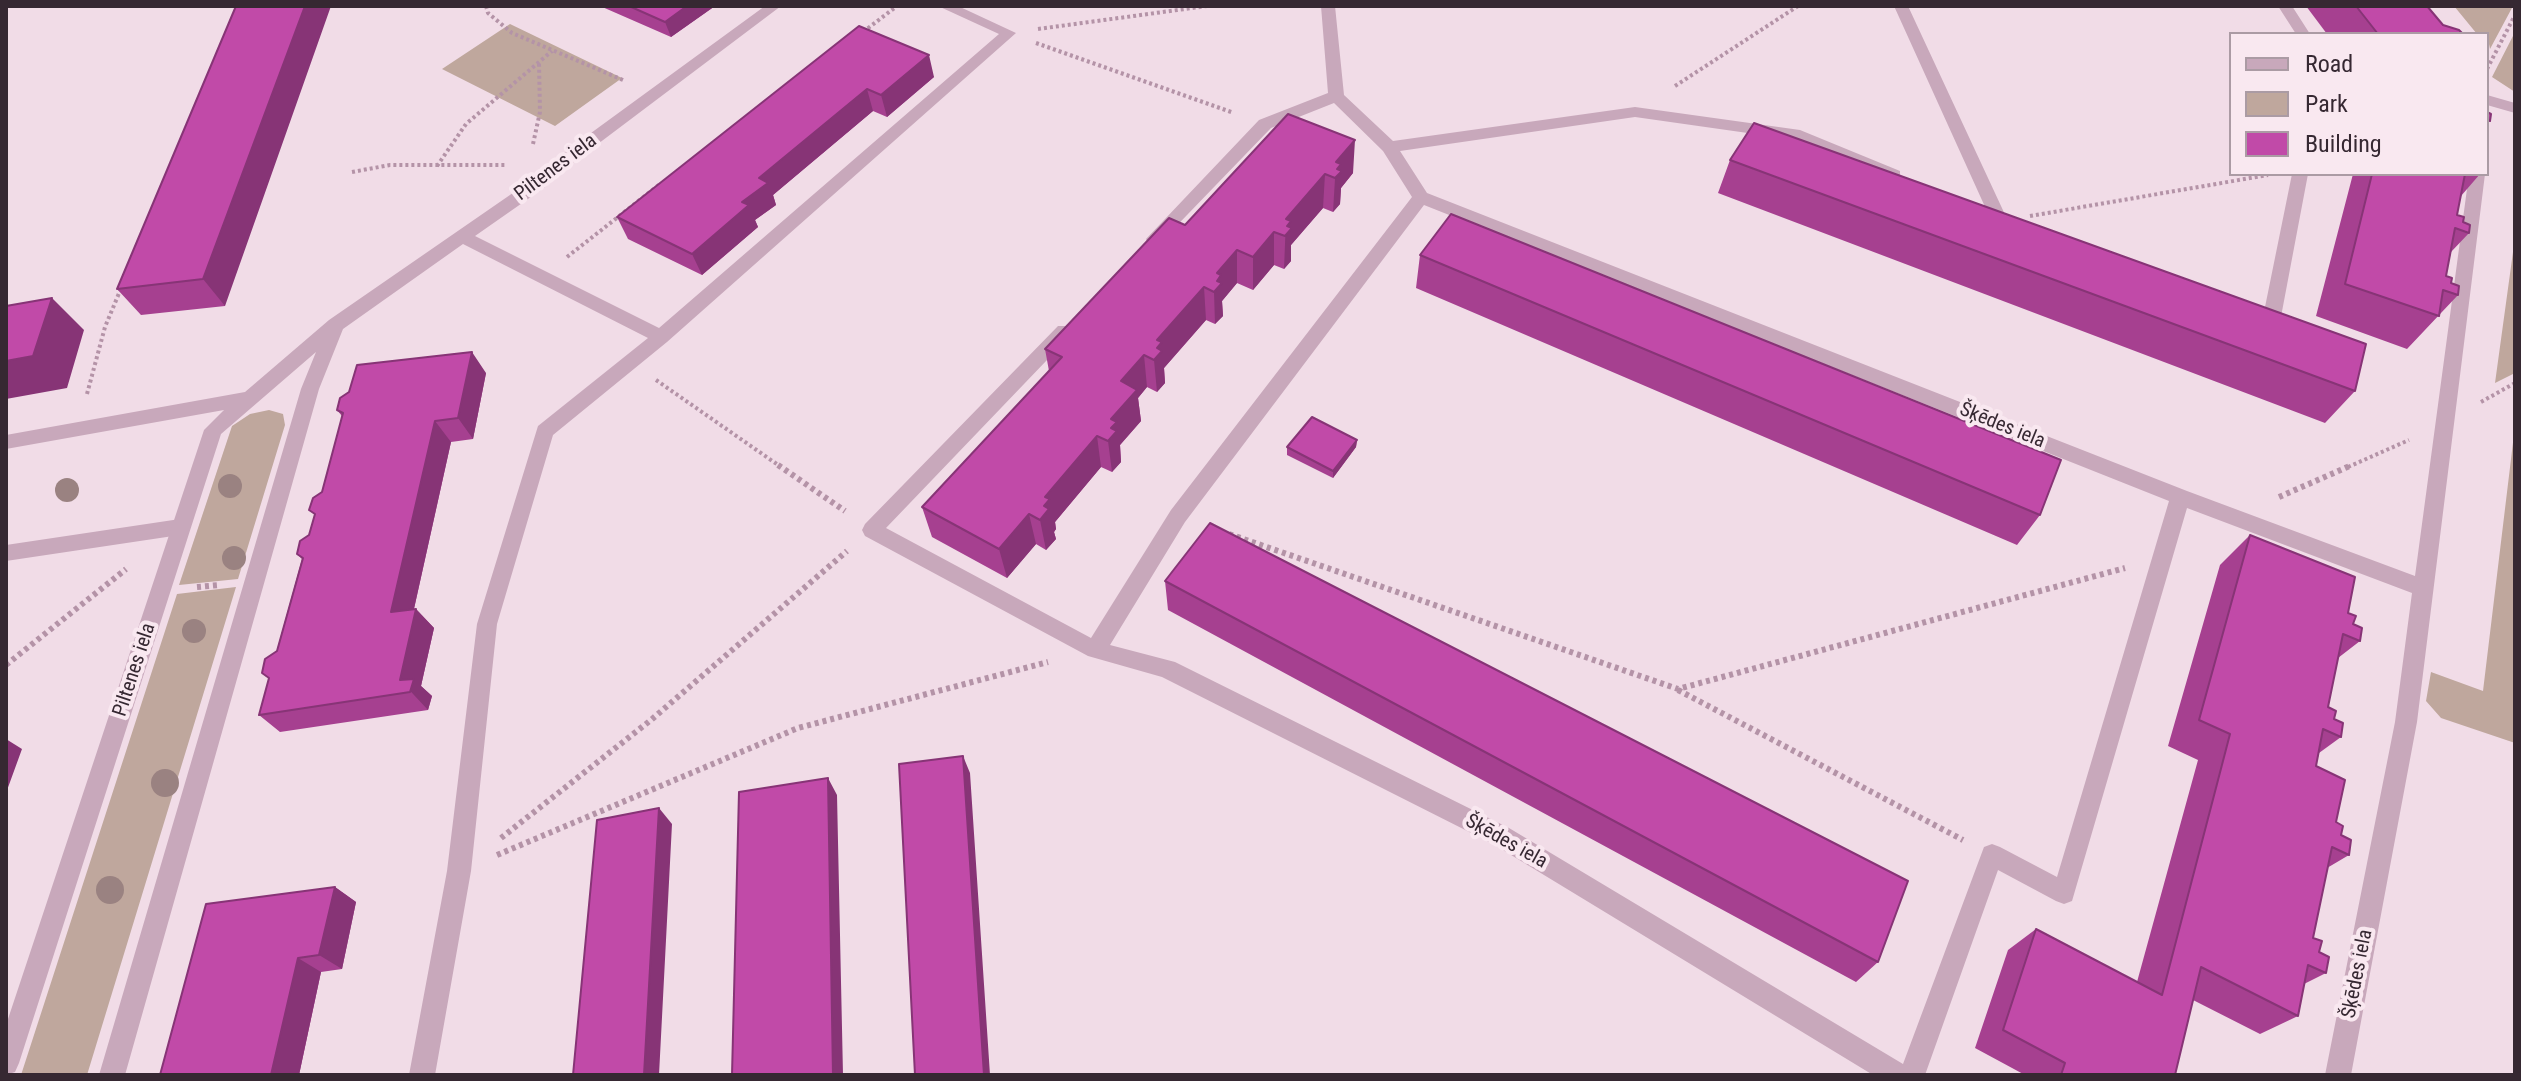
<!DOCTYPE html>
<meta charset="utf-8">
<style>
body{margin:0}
#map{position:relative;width:2521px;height:1081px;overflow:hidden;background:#f1dce7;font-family:"Roboto Condensed",sans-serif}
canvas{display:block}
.frame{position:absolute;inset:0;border:8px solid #362832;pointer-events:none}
.legend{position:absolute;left:2229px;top:32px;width:260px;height:144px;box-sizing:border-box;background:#f9e8f0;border:2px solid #ab9ba4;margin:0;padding:10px 14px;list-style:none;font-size:24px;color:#362832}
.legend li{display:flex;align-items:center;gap:16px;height:40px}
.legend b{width:40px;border:2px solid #ab9ba4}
</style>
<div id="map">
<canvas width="2521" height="1081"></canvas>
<div class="frame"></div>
<ul class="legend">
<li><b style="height:10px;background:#c8a8bb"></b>Road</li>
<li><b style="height:22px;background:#bfa79d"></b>Park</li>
<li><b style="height:22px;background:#c14aa8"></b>Building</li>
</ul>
</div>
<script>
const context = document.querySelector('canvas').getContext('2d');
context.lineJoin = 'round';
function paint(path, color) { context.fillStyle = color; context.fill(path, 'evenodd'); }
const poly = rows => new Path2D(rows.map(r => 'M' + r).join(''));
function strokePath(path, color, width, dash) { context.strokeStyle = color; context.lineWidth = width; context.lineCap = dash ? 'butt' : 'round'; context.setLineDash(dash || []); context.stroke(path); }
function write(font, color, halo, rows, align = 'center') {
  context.font = font + ' "Roboto Condensed",sans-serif'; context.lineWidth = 8; context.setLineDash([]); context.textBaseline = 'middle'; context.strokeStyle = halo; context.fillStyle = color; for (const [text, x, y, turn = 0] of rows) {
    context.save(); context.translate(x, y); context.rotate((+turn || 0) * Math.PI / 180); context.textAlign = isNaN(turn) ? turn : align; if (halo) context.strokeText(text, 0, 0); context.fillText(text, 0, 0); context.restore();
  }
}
paint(poly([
 [2454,6,2513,6,2490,49,2487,34,2477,34],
 [510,24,622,78,555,126,442,69],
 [2515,32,2515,92,2492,77],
 [2513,252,2515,373,2495,383],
 [269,410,283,414,285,425,238,579,179,585,232,426,250,414],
 [2515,426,2515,743,2441,718,2426,701,2431,672,2483,691],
 [236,587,87,1075,21,1075,177,594]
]), '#bfa79d');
strokePath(poly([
 [486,6,488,13,512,33,623,80],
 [1038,29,1207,6],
 [863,32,897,6],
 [1036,43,1234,113],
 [2487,69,2515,15],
 [1675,86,1798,6],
 [533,144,540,112,539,63],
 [437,166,466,124,552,51],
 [352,172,390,165,507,165],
 [2030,216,2268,175],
 [567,257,660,184],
 [656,380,781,467],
 [87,394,105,327,122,286],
 [2481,402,2515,383],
 [2348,467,2409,440]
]), '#b493a7', 4, [3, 3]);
strokePath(poly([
 [778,465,845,511],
 [2279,497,2352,465],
 [1229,534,1678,689,2125,568],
 [197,587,219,585],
 [6,665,126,569],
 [1678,690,1963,840],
 [501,838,651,720,847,551],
 [497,855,798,728,1048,662]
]), '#b493a7', 6, [4, 4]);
paint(poly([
 [2487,95,2515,103,2515,113,2487,105,2487,95],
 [180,519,187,521,190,527,187,533,180,535,6,561,6,545,180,519]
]), '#c8a8bb');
paint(poly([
 [765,6,781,6,566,168,548,185,475,236,659,328,999,34,938,6,958,6,1016,33,667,342,553,435,497,624,471,871,435,1075,409,1075,447,871,477,624,538,426,648,338,463,244,343,329,319,389,125,1075,99,1075,301,389,316,352,221,434,19,1063,15,1072,6,1075,6,1025,204,430,224,410,6,449,6,435,245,392,329,320,536,177,554,160,765,6],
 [1321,6,1335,6,1344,95,1393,141,1635,107,1800,130,1900,171,1900,179,1894,180,1797,140,1635,117,1400,151,1427,193,2187,491,2415,576,2469,174,2485,174,2417,722,2351,1075,2325,1075,2395,722,2412,593,2187,508,2072,901,2064,904,2056,901,1998,870,1925,1075,1873,1075,1493,844,1162,677,1088,656,865,536,862,530,865,524,1058,326,1070,326,1073,331,1070,336,886,528,1091,638,1171,510,1412,197,1383,151,1334,103,1271,128,1160,243,1148,243,1146,239,1259,120,1328,93,1321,6],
 [1424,205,2169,501,2057,877,2000,847,1992,844,1984,847,1903,1064,1509,828,1175,662,1110,645,1185,522,1424,205],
 [1894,6,1908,6,2008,221,2006,225,1994,225,1978,215,1986,209,1894,6],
 [2278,6,2292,6,2310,34,2296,34,2278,6],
 [2292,174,2308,174,2280,322,2271,328,2253,322,2250,317,2253,312,2264,312,2292,174]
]), '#c8a8bb');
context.fillStyle = '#9a8281';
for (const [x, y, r] of [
 [230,486,12],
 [67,490,12],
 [234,558,12],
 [194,631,12],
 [165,783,14],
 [110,890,14]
]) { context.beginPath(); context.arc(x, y, r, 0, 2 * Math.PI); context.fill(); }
paint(poly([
 [236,6,225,306,141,315,117,289],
 [600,6,715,6,671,37],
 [2306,6,2427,6,2443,25,2463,34,2327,34],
 [859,26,934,77,887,117,873,111,773,195,776,205,755,220,758,227,702,275,628,239,617,217],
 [1288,114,1353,173,1341,188,1340,204,1333,212,1323,208,1291,245,1291,261,1284,269,1274,265,1253,290,1237,283,1222,301,1223,316,1215,324,1206,320,1164,368,1165,383,1157,392,1147,387,1138,398,1141,421,1120,445,1121,462,1112,472,1101,467,1055,522,1056,529,1054,532,1056,539,1046,550,1036,544,1007,578,932,537,922,507,1049,371,1045,349,1185,225],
 [1730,160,2355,391,2325,423,1718,193],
 [2353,174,2480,174,2461,196,2457,215,2469,233,2451,252,2446,276,2458,295,2407,349,2316,316],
 [1420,255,2040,515,2017,545,1416,288],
 [486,373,473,439,451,442,414,609,416,609,434,628,421,686,432,696,428,710,280,732,259,715,302,559,297,554,309,535,315,515,309,510,322,492,342,416,337,410],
 [1357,440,1356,447,1333,478,1287,455,1287,447],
 [2250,535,2348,613,2360,641,2338,658,2328,707,2334,719,2341,737,2319,753,2316,766,2349,855,2327,868,2313,938,2326,973,2304,984,2298,1016,2260,1034,2193,1000,2175,1075,2025,1075,1975,1048,2008,950,2036,929,2137,982,2198,760,2168,746,2220,565],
 [1165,581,1878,962,1856,982,1168,610],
 [335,887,356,902,342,969,321,972,299,1075,160,1075]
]), '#a64090');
paint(poly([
 [305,6,331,6,225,306,203,279],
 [687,6,715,6,671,37,665,22],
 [929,55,934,77,887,117,881,95],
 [867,89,873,111,773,195,776,205,755,220,758,227,702,275,692,254,742,202,759,178],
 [1355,140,1353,173,1341,188,1340,204,1333,212,1336,162],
 [1325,174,1323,208,1291,245,1291,261,1284,269,1286,219],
 [1274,232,1274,265,1253,290,1253,257],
 [1237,250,1237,283,1222,301,1223,316,1215,324,1214,292,1217,273],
 [1204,287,1206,320,1164,368,1165,383,1157,392,1154,360,1157,340],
 [52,298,84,330,67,388,6,399,6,361],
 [472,352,486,373,473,439,458,418],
 [1144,355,1147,387,1138,398,1141,421,1120,445,1121,462,1112,472,1108,441,1111,419,1121,381],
 [435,421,451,442,409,631,391,612],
 [1097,436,1101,467,1055,522,1056,529,1054,532,1056,539,1046,550,1040,520,1044,506,1045,497],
 [1357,440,1356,447,1333,478,1333,471],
 [1029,514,1036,544,1007,578,999,549],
 [416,609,434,628,421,686,432,696,428,710,400,680],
 [6,739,22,749,6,793],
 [963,756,970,773,990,1075,984,1075],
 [828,778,837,795,843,1075,833,1075],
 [659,808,672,824,659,1075,644,1075],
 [335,887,356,902,342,969,319,955],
 [298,958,321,972,299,1075,271,1075]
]), '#873476');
const building = poly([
 [236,6,305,6,203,279,117,289,236,6],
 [629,6,687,6,665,22,629,6],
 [2356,6,2427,6,2443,25,2459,30,2463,34,2378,34,2356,6],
 [859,26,929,55,881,95,867,89,759,178,768,183,742,202,749,205,692,254,617,217,859,26],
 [2487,112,2491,114,2490,121,2487,120,2487,112],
 [1288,114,1355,140,1336,162,1341,164,1337,169,1342,171,1335,178,1325,174,1286,219,1291,221,1287,226,1292,228,1285,236,1274,232,1253,257,1237,250,1217,273,1221,275,1217,281,1222,283,1214,292,1204,287,1157,340,1162,342,1157,348,1162,351,1154,360,1144,355,1121,381,1137,390,1111,419,1117,422,1111,428,1117,431,1108,441,1097,436,1045,497,1050,499,1044,506,1049,509,1040,520,1029,514,999,549,922,507,1062,357,1045,349,1169,218,1185,225,1288,114],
 [1754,123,2366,344,2355,391,1730,160,1754,123],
 [2372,174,2465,174,2457,215,2464,217,2463,222,2470,225,2469,233,2455,228,2446,276,2452,278,2451,283,2459,286,2458,295,2443,290,2439,316,2345,284,2372,174],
 [1451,214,2061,460,2040,515,1420,255,1451,214],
 [52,298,33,356,6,361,6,306,52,298],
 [472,352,458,418,435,421,391,612,416,609,400,680,414,679,410,692,259,715,269,678,262,673,265,659,277,651,303,558,297,554,300,541,309,535,315,514,309,510,313,498,322,492,343,413,337,410,340,398,349,392,357,365,472,352],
 [1312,417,1357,440,1333,471,1287,447,1312,417],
 [1210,523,1908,881,1878,962,1165,581,1210,523],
 [2250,535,2355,577,2348,613,2356,616,2353,624,2362,628,2360,641,2343,634,2328,707,2336,711,2334,719,2343,723,2341,737,2323,729,2316,766,2345,780,2336,822,2343,826,2341,835,2351,840,2349,855,2332,847,2313,938,2322,941,2319,952,2329,957,2326,973,2308,965,2298,1016,2201,967,2175,1075,2061,1075,2065,1063,2003,1030,2036,929,2162,995,2230,734,2199,720,2250,535],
 [963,756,984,1075,915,1075,899,764,963,756],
 [828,778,833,1075,732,1075,739,792,828,778],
 [659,808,644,1075,573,1075,597,820,659,808],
 [335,887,319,955,298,958,271,1075,160,1075,206,904,335,887]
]);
paint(building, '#c14aa8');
strokePath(building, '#873476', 2);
write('20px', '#362832', '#f9e8f0', [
 ["Piltenes iela",556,168,-37],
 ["Šķēdes iela",2002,426,22],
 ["Piltenes iela",135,670,-72],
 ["Šķēdes iela",1506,842,29],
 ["Šķēdes iela",2358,974,-79]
]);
</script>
